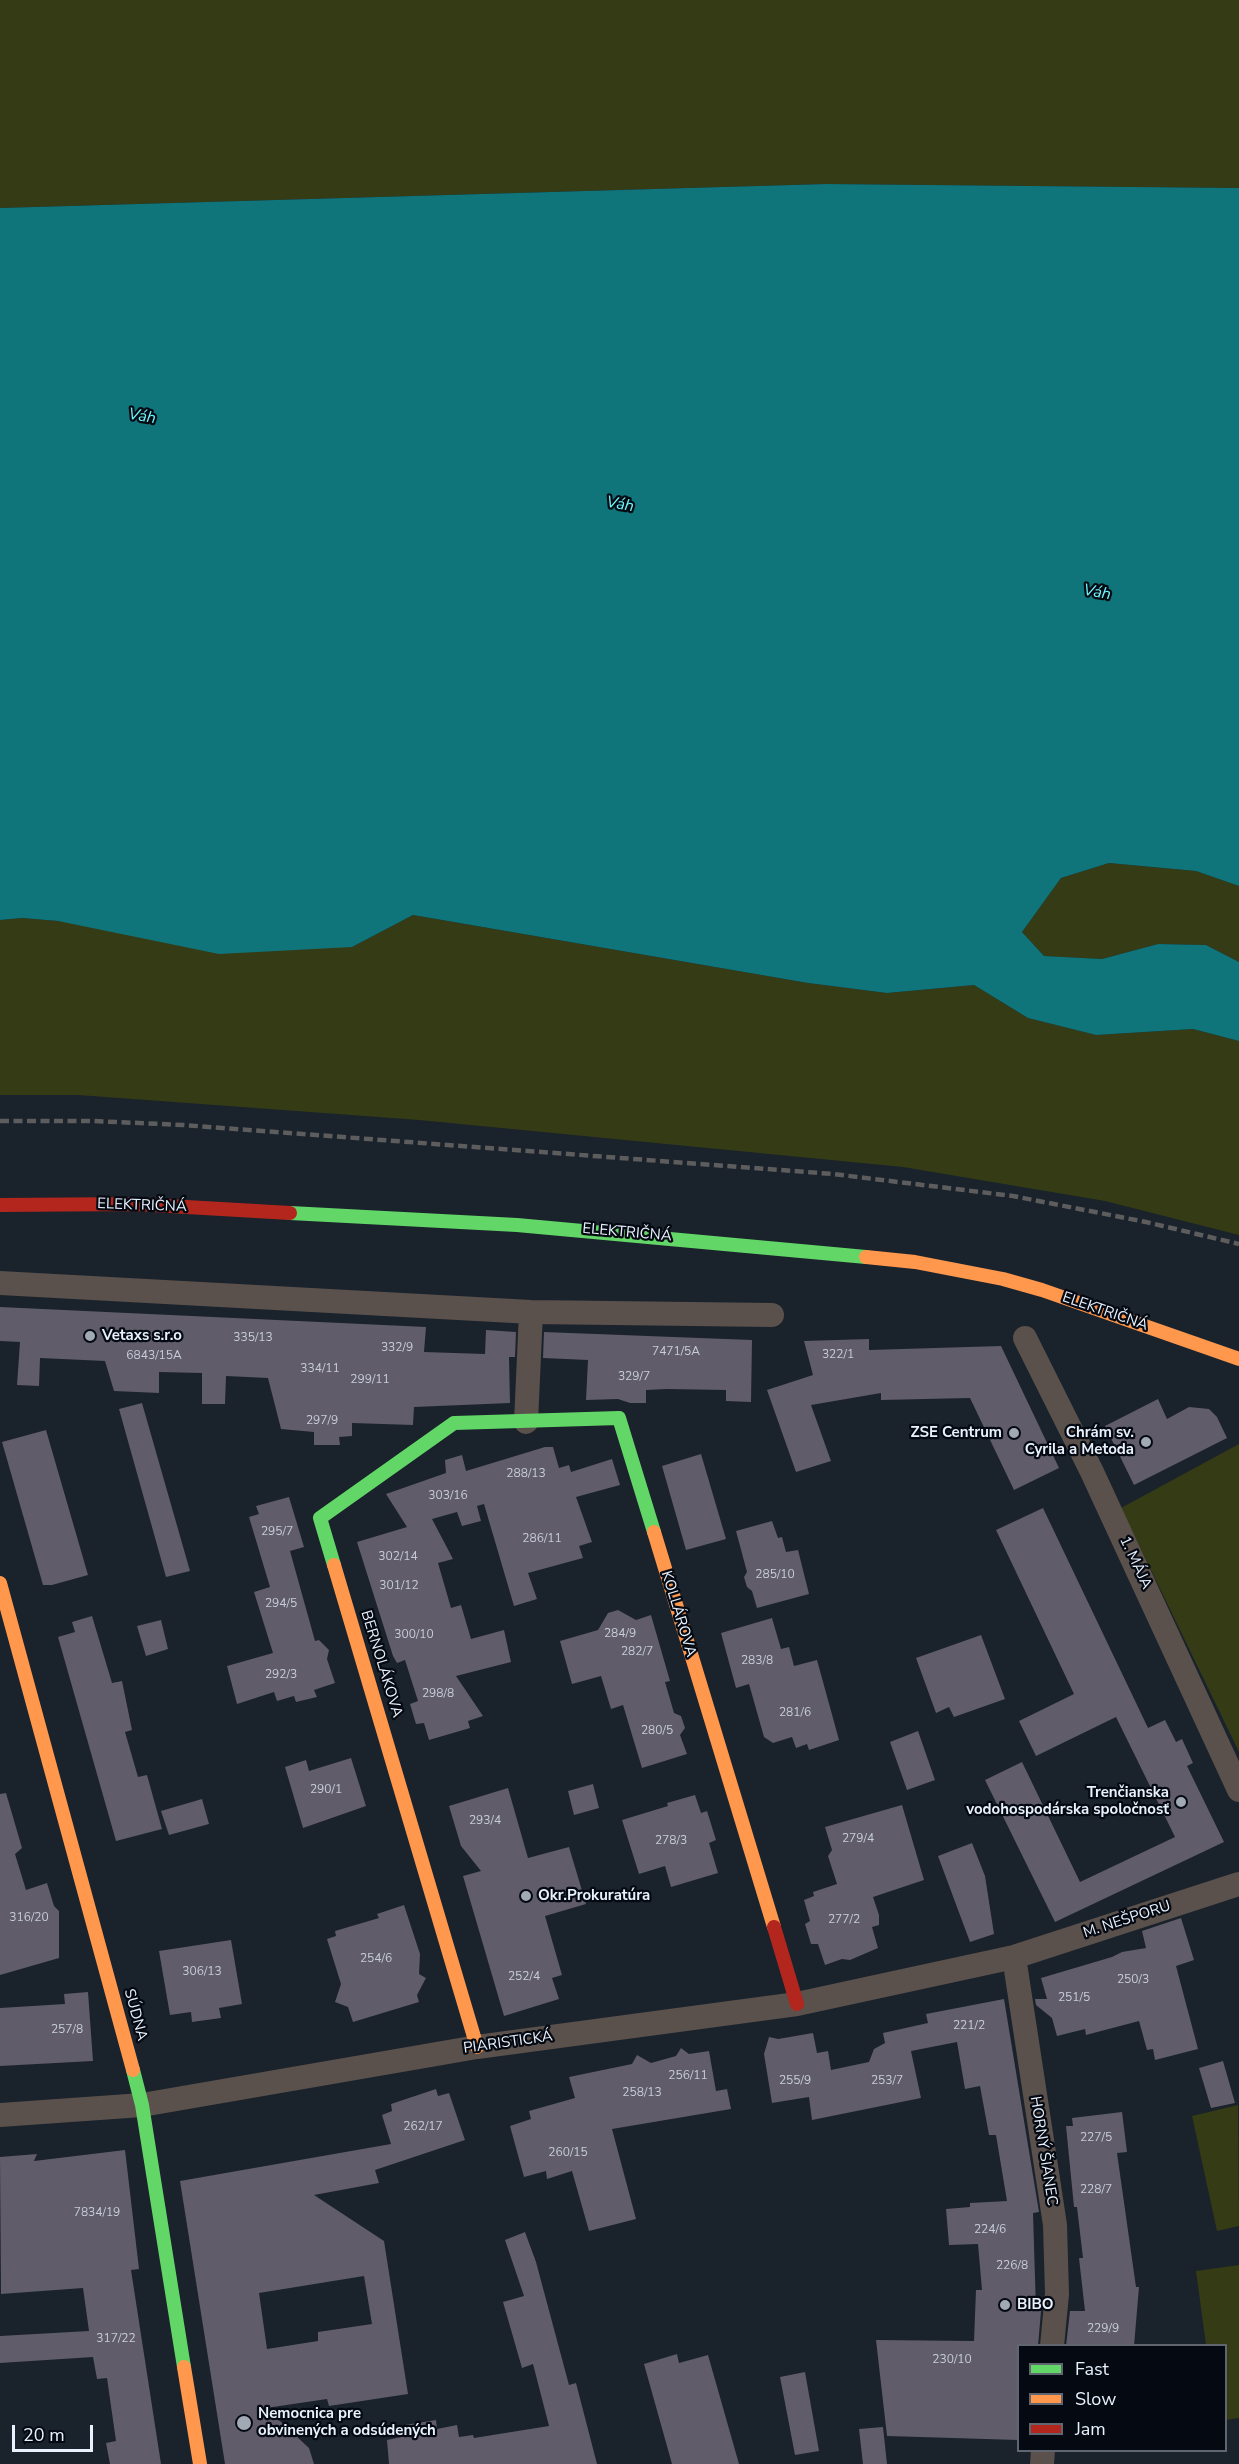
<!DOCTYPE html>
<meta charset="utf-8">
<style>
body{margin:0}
#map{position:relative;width:1239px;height:2464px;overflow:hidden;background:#1a222b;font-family:"Nunito Sans",sans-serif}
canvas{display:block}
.legend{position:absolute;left:1017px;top:2344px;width:210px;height:108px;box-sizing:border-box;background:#050a12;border:2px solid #606670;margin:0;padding:8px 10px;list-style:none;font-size:18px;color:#e8f1fd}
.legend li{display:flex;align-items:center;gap:12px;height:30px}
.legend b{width:30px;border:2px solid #606670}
.scale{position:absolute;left:12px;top:2425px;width:81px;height:27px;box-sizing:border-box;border:3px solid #e8f1fd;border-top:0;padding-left:8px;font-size:18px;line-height:21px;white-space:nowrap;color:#e8f1fd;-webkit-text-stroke:4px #050a12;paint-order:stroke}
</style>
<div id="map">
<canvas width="1239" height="2464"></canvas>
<ul class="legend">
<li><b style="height:8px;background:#63d668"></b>Fast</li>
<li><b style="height:8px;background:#ff974d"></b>Slow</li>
<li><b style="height:8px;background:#b3261e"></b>Jam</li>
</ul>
<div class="scale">20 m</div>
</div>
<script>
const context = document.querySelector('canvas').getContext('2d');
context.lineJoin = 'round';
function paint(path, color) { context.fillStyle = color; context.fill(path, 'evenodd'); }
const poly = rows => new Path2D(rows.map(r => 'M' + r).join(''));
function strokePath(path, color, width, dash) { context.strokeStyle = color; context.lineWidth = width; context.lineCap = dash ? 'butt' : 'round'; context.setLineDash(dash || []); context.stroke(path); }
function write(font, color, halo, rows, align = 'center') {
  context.font = font + ' "Nunito Sans",sans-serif'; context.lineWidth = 4.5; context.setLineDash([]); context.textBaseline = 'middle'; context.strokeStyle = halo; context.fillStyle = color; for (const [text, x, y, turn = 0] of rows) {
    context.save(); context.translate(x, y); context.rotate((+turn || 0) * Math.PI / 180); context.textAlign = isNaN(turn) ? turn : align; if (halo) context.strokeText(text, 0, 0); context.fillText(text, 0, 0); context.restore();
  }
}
paint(poly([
 [0,0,1239,0,1239,188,826,184,0,208],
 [1109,863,1196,871,1239,886,1239,962,1206,945,1158,944,1102,959,1044,956,1022,932,1061,878],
 [413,915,808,983,887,993,974,985,1028,1018,1096,1035,1193,1029,1239,1041,1239,1235,1105,1201,903,1167,419,1120,78,1095,0,1095,0,920,22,918,352,947],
 [1239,1444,1239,1752,1121,1508],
 [1238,2105,1239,2226,1217,2231,1192,2116],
 [1239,2265,1239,2418,1226,2420,1226,2346,1206,2345,1196,2271]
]), '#343b15');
paint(poly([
 [826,184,1239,188,1239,886,1196,871,1109,863,1061,878,1022,932,1044,956,1102,959,1158,944,1206,945,1239,962,1239,1041,1193,1029,1096,1035,1028,1018,974,985,887,993,808,983,413,915,352,947,219,954,58,921,22,918,0,920,0,208]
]), '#0f757b');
paint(poly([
 [0,1307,426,1327,424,1352,485,1354,486,1330,516,1332,515,1357,509,1357,510,1403,414,1407,413,1425,352,1423,352,1436,339,1437,340,1445,314,1445,314,1432,281,1429,268,1378,226,1376,225,1404,202,1404,202,1373,159,1372,159,1393,114,1391,105,1361,40,1358,39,1386,17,1385,20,1342,0,1341],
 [544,1332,752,1340,751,1402,726,1401,726,1390,667,1389,646,1390,646,1403,630,1403,618,1399,586,1400,588,1360,543,1358],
 [869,1339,869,1350,1001,1346,1059,1468,1014,1490,970,1398,881,1400,881,1393,811,1405,831,1461,796,1472,767,1390,813,1375,804,1341],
 [1158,1399,1167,1419,1189,1407,1209,1409,1217,1417,1227,1438,1134,1485,1105,1426],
 [142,1403,190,1571,166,1577,119,1409],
 [46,1430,88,1575,52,1585,43,1585,2,1442],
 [545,1447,553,1447,559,1468,569,1465,571,1472,612,1459,620,1485,576,1497,592,1542,579,1546,583,1558,528,1573,537,1599,514,1606,484,1504,477,1506,481,1521,462,1526,457,1512,432,1519,453,1559,438,1563,451,1608,461,1605,471,1639,504,1630,511,1662,456,1676,483,1716,468,1721,470,1728,429,1740,424,1723,416,1724,410,1704,418,1701,405,1660,397,1663,393,1656,357,1542,407,1527,386,1494,446,1473,445,1460,462,1455,466,1471],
 [701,1454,726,1539,686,1550,662,1466],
 [289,1497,304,1547,290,1551,315,1641,319,1640,329,1650,327,1659,335,1683,314,1690,317,1697,296,1702,294,1696,277,1701,274,1692,237,1704,227,1666,273,1653,254,1592,270,1587,249,1517,259,1514,256,1506],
 [1043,1508,1148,1728,1165,1720,1176,1742,1182,1739,1193,1763,1187,1766,1224,1842,1055,1922,985,1780,1022,1762,1080,1882,1175,1837,1116,1717,1036,1756,1019,1721,1074,1694,996,1530],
 [772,1521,778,1538,782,1537,786,1552,798,1550,809,1594,757,1608,752,1591,747,1587,744,1577,747,1572,736,1531],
 [618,1610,636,1620,651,1615,670,1681,665,1682,674,1713,681,1716,685,1728,680,1735,687,1754,642,1768,623,1705,611,1709,601,1676,572,1684,560,1641,598,1630,608,1613],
 [92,1616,112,1683,122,1681,132,1730,125,1732,138,1777,147,1775,162,1829,116,1841,58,1637,75,1632,72,1622],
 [772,1618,781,1649,789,1647,794,1666,817,1660,839,1740,809,1750,807,1744,796,1748,792,1737,773,1743,764,1737,749,1684,736,1688,721,1633],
 [161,1620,168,1649,146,1656,137,1626],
 [981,1635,1005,1699,954,1717,949,1707,936,1713,916,1658],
 [918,1731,935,1780,907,1790,890,1742],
 [351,1758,366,1806,303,1828,285,1767,306,1760,309,1771],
 [593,1784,599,1808,574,1815,568,1791],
 [508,1788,528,1858,569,1847,586,1904,545,1916,562,1975,552,1978,559,1999,504,2016,463,1876,481,1871,461,1846,449,1806],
 [6,1793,22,1848,15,1854,26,1890,47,1883,54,1906,59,1911,59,1958,0,1975,0,1794],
 [695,1795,701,1813,707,1811,716,1840,709,1843,718,1873,671,1887,665,1866,639,1874,622,1820,668,1806,667,1803],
 [202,1799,209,1824,169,1835,161,1811],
 [902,1805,924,1880,873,1897,879,1915,879,1925,872,1927,878,1948,850,1960,842,1959,825,1965,818,1944,811,1944,805,1924,810,1921,804,1900,814,1896,813,1892,837,1884,828,1856,832,1850,825,1827],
 [972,1843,985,1876,994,1934,970,1942,938,1856],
 [404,1905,420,1954,419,1974,426,1978,417,1995,419,2002,353,2022,348,2007,335,2002,341,1984,327,1939,336,1936,335,1931,379,1918,377,1914],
 [1181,1918,1194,1960,1176,1966,1198,2049,1155,2060,1153,2049,1147,2050,1139,2021,1086,2035,1085,2029,1057,2036,1052,2018,1036,2005,1035,1999,1047,1999,1041,1978,1112,1957,1122,1952,1146,1948,1142,1931],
 [231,1940,242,2004,219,2008,221,2018,192,2022,191,2012,170,2015,159,1951],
 [88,1992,93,2061,0,2066,0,2008,65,2004,64,1994],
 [1004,1999,1039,2212,1033,2213,1036,2310,1041,2311,1038,2346,1018,2346,1018,2440,887,2436,876,2340,974,2341,976,2290,982,2290,978,2244,949,2245,946,2209,970,2207,970,2203,1007,2201,996,2135,989,2135,980,2086,965,2089,957,2042,911,2051,921,2098,812,2120,809,2097,772,2103,764,2054,769,2037,778,2039,813,2033,817,2053,828,2051,831,2070,869,2062,874,2049,885,2043,883,2033,928,2023,926,2014],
 [681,2048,689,2054,709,2051,716,2091,727,2089,731,2109,612,2129,636,2219,589,2231,572,2171,547,2179,546,2171,524,2177,510,2126,531,2119,529,2111,575,2098,569,2077,632,2064,637,2055,651,2063,676,2056],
 [1223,2061,1235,2103,1211,2108,1199,2068],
 [436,2089,438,2096,449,2093,465,2140,375,2170,379,2183,314,2195,384,2241,408,2394,329,2406,327,2399,266,2408,309,2448,314,2464,225,2464,180,2181,391,2144,382,2115,392,2111,391,2104],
 [364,2276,372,2324,318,2332,318,2341,267,2349,259,2293],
 [1122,2112,1127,2152,1117,2153,1136,2287,1139,2287,1134,2346,1066,2346,1070,2311,1085,2311,1080,2267,1079,2258,1083,2258,1077,2207,1074,2207,1066,2126,1073,2126,1072,2118],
 [125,2150,139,2269,131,2270,161,2464,110,2464,106,2443,116,2441,107,2378,97,2379,93,2357,0,2363,0,2336,89,2331,83,2288,1,2294,0,2157,37,2154,34,2161],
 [525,2232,536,2262,569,2385,576,2383,597,2464,389,2464,387,2440,406,2436,405,2425,436,2420,437,2429,457,2425,459,2437,473,2435,474,2438,549,2426,533,2364,522,2368,503,2302,524,2296,505,2240],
 [677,2354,679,2363,708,2355,739,2464,672,2464,644,2364],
 [805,2372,819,2451,795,2455,780,2377],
 [883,2427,887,2464,863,2464,859,2429]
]), '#605c6a');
strokePath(poly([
 [0,1283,531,1312,772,1315],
 [1025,1338,1092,1472,1239,1790],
 [526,1422,531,1312],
 [1014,1957,1055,2225,1057,2294,1052,2346],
 [0,2115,142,2105,477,2047,797,2004,1014,1957,1239,1884],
 [1042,2464,1043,2450]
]), '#5a504c', 24);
strokePath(poly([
 [290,1213,517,1225,866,1257],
 [334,1565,320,1518,454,1423,619,1418,654,1532],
 [133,2070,142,2105,184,2367]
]), '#63d668', 14);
strokePath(poly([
 [866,1257,915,1262,1003,1279,1042,1290,1239,1359],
 [654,1532,774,1927],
 [334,1565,477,2047],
 [0,1583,133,2070],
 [184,2367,200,2464]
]), '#ff974d', 14);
strokePath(poly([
 [0,1205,135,1204,290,1213],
 [774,1927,797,2004]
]), '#b3261e', 14);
strokePath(poly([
 [0,1121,93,1121,183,1125,833,1174,1013,1196,1146,1222,1239,1244]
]), '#5e5d5e', 4.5, [9, 4.5]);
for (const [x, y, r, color] of [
 [90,1336,6,"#a0a9b4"],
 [1014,1433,6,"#a0a9b4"],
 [1146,1442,6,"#a0a9b4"],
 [1181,1802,6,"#a0a9b4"],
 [526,1896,6,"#a0a9b4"],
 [1005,2305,6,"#a0a9b4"],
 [244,2423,8,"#a0a9b4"]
]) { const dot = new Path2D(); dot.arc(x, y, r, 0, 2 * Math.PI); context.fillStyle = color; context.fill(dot); strokePath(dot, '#050a12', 2); }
write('12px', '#c6ccd8', null, [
 ["335/13",253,1338],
 ["332/9",397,1348],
 ["7471/5A",676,1352],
 ["322/1",838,1355],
 ["6843/15A",154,1356],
 ["334/11",320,1369],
 ["329/7",634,1377],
 ["299/11",370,1380],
 ["297/9",322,1421],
 ["288/13",526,1474],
 ["303/16",448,1496],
 ["295/7",277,1532],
 ["286/11",542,1539],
 ["302/14",398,1557],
 ["285/10",775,1575],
 ["301/12",399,1586],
 ["294/5",281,1604],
 ["284/9",620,1634],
 ["300/10",414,1635],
 ["282/7",637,1652],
 ["283/8",757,1661],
 ["292/3",281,1675],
 ["298/8",438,1694],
 ["281/6",795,1713],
 ["280/5",657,1731],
 ["290/1",326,1790],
 ["293/4",485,1821],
 ["279/4",858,1839],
 ["278/3",671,1841],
 ["316/20",29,1918],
 ["277/2",844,1920],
 ["254/6",376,1959],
 ["306/13",202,1972],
 ["252/4",524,1977],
 ["250/3",1133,1980],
 ["251/5",1074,1998],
 ["221/2",969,2026],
 ["257/8",67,2030],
 ["256/11",688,2076],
 ["255/9",795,2081],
 ["253/7",887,2081],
 ["258/13",642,2093],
 ["262/17",423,2127],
 ["227/5",1096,2138],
 ["260/15",568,2153],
 ["228/7",1096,2190],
 ["7834/19",97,2213],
 ["224/6",990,2230],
 ["226/8",1012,2266],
 ["229/9",1103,2329],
 ["317/22",116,2339],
 ["230/10",952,2360]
]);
write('15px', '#e8f1fd', '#050a12', [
 ["ELEKTRIČNÁ",142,1206,2],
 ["ELEKTRIČNÁ",627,1233,5],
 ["ELEKTRIČNÁ",1105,1312,19],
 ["1. MÁJA",1135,1563,65],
 ["KOLLÁROVA",678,1614,73],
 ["BERNOLÁKOVA",381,1664,73],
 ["M. NEŠPORU",1127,1920,-18],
 ["SÚDNA",135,2015,75],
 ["PIARISTICKÁ",508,2043,-8],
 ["HORNÝ ŠIANEC",1043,2151,81]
]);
write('bold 15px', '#e8f1fd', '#050a12', [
 ["Vetaxs s.r.o",102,1336],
 ["ZSE Centrum",1002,1433,"right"],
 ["Chrám sv.",1134,1433,"right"],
 ["Cyrila a Metoda",1134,1450,"right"],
 ["Trenčianska",1169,1793,"right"],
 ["vodohospodárska spoločnosť",1169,1810,"right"],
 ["Okr.Prokuratúra",538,1896],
 ["BIBO",1017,2305],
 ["Nemocnica pre",258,2414],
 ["obvinených a odsúdených",258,2431]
], 'left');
write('italic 16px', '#6ef6fe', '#050a12', [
 ["Váh",142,417,10],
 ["Váh",620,505,10],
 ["Váh",1097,593,10]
]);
</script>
